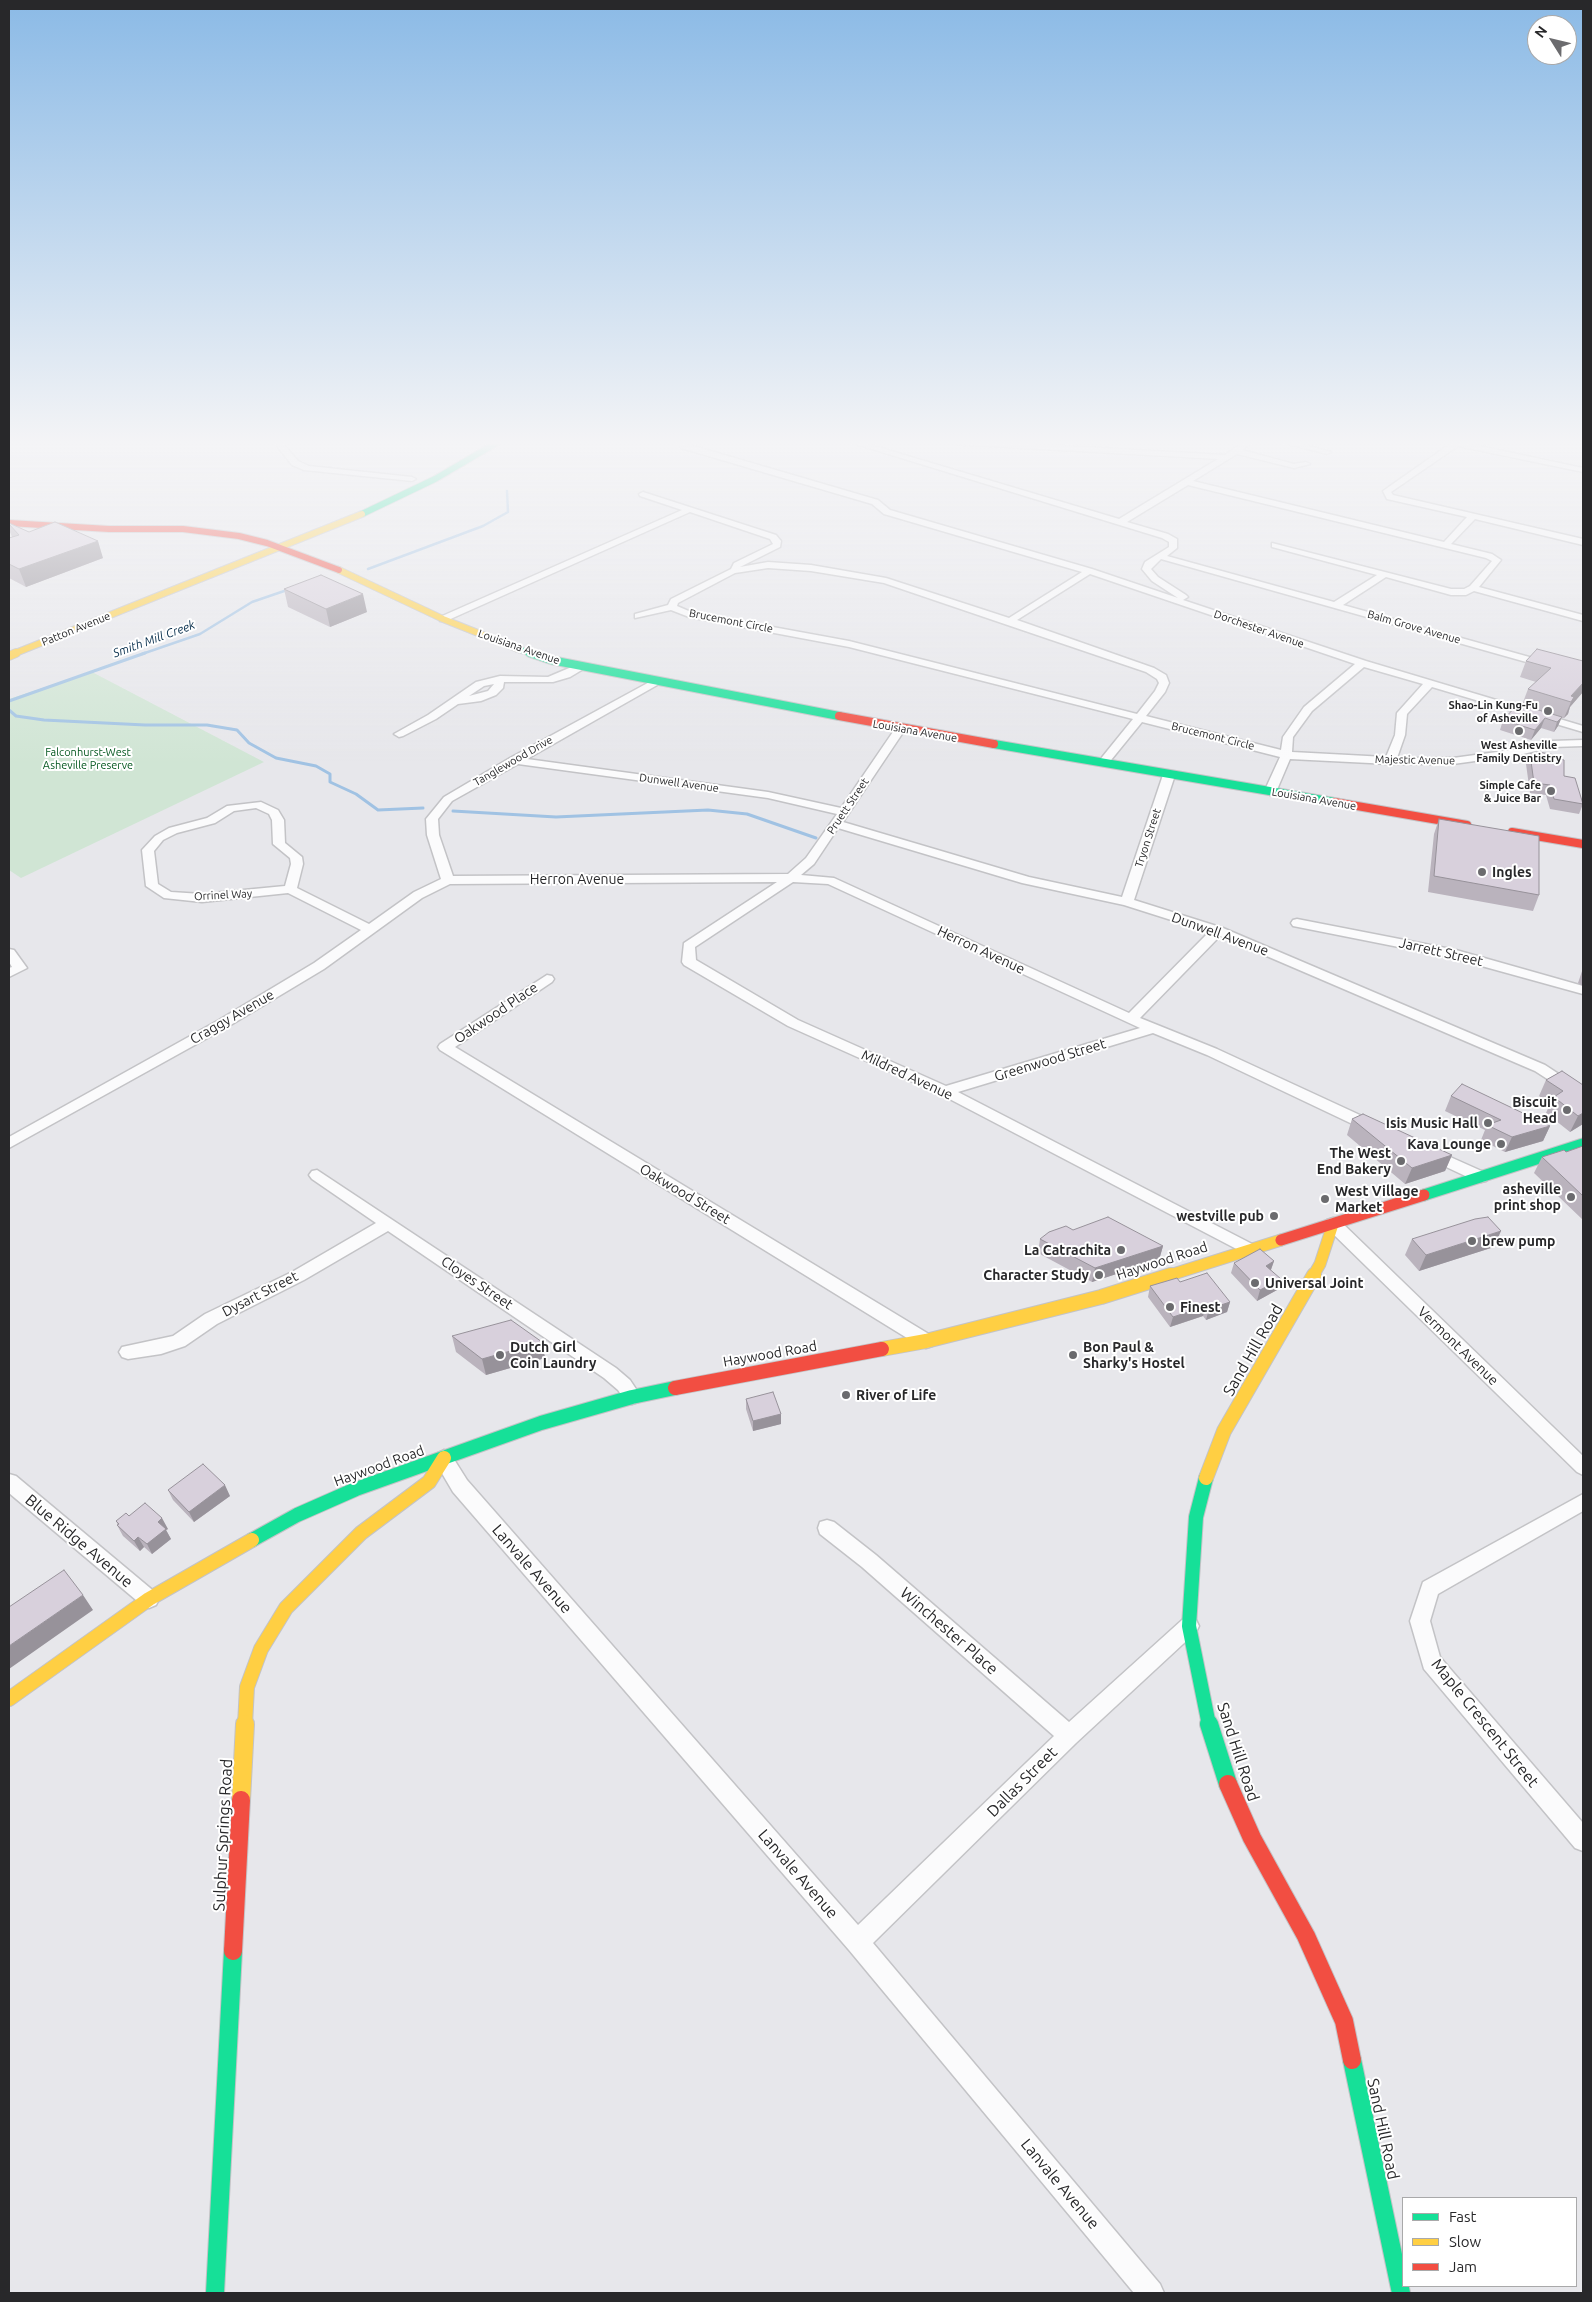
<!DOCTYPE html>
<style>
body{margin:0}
#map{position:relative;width:1592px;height:2302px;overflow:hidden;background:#e7e7eb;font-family:Ubuntu,sans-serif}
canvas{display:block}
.frame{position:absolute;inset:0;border:10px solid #28282a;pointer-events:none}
.legend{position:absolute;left:1402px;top:2197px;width:175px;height:90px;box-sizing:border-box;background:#fff;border:1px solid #a9a9aa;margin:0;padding:6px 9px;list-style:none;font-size:15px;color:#28282a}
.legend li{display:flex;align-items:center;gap:10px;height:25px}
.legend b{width:25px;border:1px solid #a9a9aa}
.north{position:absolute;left:1527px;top:15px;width:50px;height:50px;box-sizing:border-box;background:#fff;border:1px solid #a9a9aa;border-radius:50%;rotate:306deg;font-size:14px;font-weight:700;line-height:20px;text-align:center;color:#28282a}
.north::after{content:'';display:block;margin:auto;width:18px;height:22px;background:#6b6b6e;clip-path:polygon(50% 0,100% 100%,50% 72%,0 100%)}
</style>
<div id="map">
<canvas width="1592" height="2302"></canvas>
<div class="frame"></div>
<ul class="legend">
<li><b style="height:6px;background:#16e098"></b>Fast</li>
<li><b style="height:6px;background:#ffcf43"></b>Slow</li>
<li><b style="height:6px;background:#f24e42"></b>Jam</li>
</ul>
<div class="north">N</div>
</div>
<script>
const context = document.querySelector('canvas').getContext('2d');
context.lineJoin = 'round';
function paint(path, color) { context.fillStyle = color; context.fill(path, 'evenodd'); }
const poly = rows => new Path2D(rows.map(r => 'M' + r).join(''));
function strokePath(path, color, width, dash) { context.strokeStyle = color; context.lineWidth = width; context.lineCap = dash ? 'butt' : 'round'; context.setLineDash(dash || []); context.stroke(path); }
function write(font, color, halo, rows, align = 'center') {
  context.font = font + ' Ubuntu,sans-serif'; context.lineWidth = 4; context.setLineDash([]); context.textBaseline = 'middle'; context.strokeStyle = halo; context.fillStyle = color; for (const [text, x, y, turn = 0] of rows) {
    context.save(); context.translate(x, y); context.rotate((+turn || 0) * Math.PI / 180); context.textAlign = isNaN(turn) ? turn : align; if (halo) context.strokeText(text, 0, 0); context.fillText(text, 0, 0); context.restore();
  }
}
paint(poly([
 [92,672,264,762,21,878,9,870,9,699]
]), '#d0e5d4');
strokePath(poly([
 [368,569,483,526,508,512,507,491],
 [142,654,200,634,252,602,290,589]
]), '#a0c2e3', 2.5);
strokePath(poly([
 [9,701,145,653],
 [9,710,16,716,44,720,145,725,207,725,237,730,249,743,276,758,316,766,330,774,330,782,356,794,378,810,423,808],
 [453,811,556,817,708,810,747,814,816,838]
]), '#a0c2e3', 3);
const street = poly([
 [277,442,285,442,285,446,298,461,309,466,412,477,416,479,412,481,304,470,292,465,277,446,277,442],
 [677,442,685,442,687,444,878,500,890,510,1092,569,1178,598,1152,581,1142,569,1145,562,1169,547,1169,542,1162,538,849,442,861,442,1119,519,1218,459,953,444,949,442,995,442,1225,455,1243,442,1252,442,1242,450,1294,464,1306,462,1310,464,1294,468,1237,454,1193,481,1444,542,1467,517,1387,499,1383,491,1450,444,1446,442,1461,442,1583,468,1583,472,1458,446,1391,492,1393,495,1583,539,1583,545,1475,519,1451,544,1492,554,1501,560,1479,587,1583,615,1583,621,1474,591,1466,595,1451,595,1386,577,1343,605,1583,672,1583,678,1161,559,1151,569,1158,577,1186,595,1188,597,1183,600,1366,661,1583,726,1583,732,1432,687,1407,714,1405,735,1397,758,1453,758,1519,749,1552,741,1583,740,1583,746,1552,747,1519,755,1453,764,1390,764,1290,759,1276,792,1270,795,1264,792,1280,757,1142,722,1107,765,1099,765,1099,761,1133,719,849,647,689,617,671,610,635,618,635,614,668,605,671,599,731,569,734,563,773,544,770,539,690,512,446,621,440,621,440,617,682,510,640,496,639,494,643,492,776,535,781,541,780,547,740,567,768,562,811,565,886,578,1009,618,1082,572,884,514,872,504,681,448,677,442],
 [1188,485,1486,558,1492,561,1470,586,1464,589,1451,589,1272,543,1272,547,1377,575,1334,602,1167,556,1177,548,1177,539,1168,534,1127,522,1188,485],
 [768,568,811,571,884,583,1146,672,1157,679,1159,683,1155,691,1137,714,849,641,691,612,677,606,678,603,735,573,768,568],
 [1090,574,1355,664,1304,707,1283,737,1281,750,1146,716,1165,692,1169,683,1166,675,1154,668,1017,620,1090,574],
 [1364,667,1423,684,1397,713,1395,735,1386,757,1292,752,1293,737,1312,711,1364,667],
 [1281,442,1295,442,1331,452,1327,454,1281,442],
 [581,663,585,664,585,668,570,677,553,682,504,682,503,688,496,695,481,701,458,704,436,719,403,736,399,737,394,734,428,715,476,682,500,676,548,677,581,663],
 [494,684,488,691,469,696,484,686,494,684],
 [655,679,660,682,659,684,527,759,768,792,841,808,897,726,901,725,906,728,843,822,1029,877,1122,897,1163,775,1165,773,1173,773,1175,775,1134,900,1223,928,1545,1065,1583,1090,1583,1102,1535,1071,1220,936,1140,1018,1217,1049,1375,1122,1377,1126,1375,1130,1365,1130,1207,1055,1153,1033,958,1092,1254,1245,1256,1249,1254,1253,1248,1255,940,1094,788,1026,684,965,682,962,684,943,777,882,450,884,422,898,324,969,229,1026,9,1148,9,1137,219,1020,314,963,361,930,288,893,202,902,164,898,146,886,142,850,155,836,169,828,207,818,227,806,261,802,278,810,284,820,285,843,302,857,303,864,297,888,369,924,414,892,441,879,427,835,426,819,444,797,510,758,655,679],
 [518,764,768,798,837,814,806,858,788,874,453,876,439,835,438,819,452,801,518,764],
 [256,808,269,814,272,820,273,844,290,858,291,864,285,886,202,894,171,892,158,884,154,851,163,840,177,833,215,823,234,811,256,808],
 [838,828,1022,883,1124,905,1209,932,1129,1013,834,878,801,875,814,864,838,828],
 [793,882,828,884,1140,1028,946,1086,798,1020,696,960,695,947,793,882],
 [1297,919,1456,950,1583,986,1583,994,1449,957,1293,926,1291,923,1293,920,1297,919],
 [9,949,14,950,27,968,9,977,9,968,12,967,9,962,9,949],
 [547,975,552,976,554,979,552,982,455,1047,932,1336,934,1341,932,1346,926,1348,920,1346,440,1050,438,1047,440,1044,547,975],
 [1430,1148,1486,1173,1489,1177,1486,1181,1481,1182,1476,1181,1425,1157,1422,1153,1425,1149,1430,1148],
 [317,1170,616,1368,630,1380,638,1392,641,1397,638,1402,632,1404,626,1402,618,1390,604,1378,388,1231,304,1280,217,1324,185,1346,161,1354,128,1359,122,1357,119,1352,122,1347,173,1336,205,1314,292,1272,376,1223,312,1179,309,1175,312,1171,317,1170],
 [1333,1218,1339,1220,1583,1456,1583,1475,1577,1472,1327,1228,1325,1224,1327,1220,1333,1218],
 [444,1450,450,1453,467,1480,858,1925,1054,1736,862,1567,820,1534,818,1528,820,1522,827,1520,834,1522,876,1555,1069,1722,1182,1620,1189,1617,1196,1620,1199,1626,1196,1632,1076,1743,873,1943,1160,2284,1164,2293,1134,2293,849,1950,453,1492,443,1475,435,1458,438,1453,444,1450],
 [9,1474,16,1476,156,1593,159,1599,156,1605,149,1608,142,1605,9,1493,9,1474],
 [1583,1494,1583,1511,1438,1594,1430,1621,1440,1657,1583,1823,1583,1851,1575,1848,1424,1669,1410,1621,1423,1582,1583,1494]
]);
const fastFar4 = poly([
 [362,514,435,479,498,442],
 [518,649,534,654]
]);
const fastFar3 = poly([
 [530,653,551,660,839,716],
 [994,744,1334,802]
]);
const fastFar2 = poly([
 [1424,1195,1583,1144]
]);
const fastFar1 = poly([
 [1206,1478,1196,1517,1189,1626,1209,1725],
 [252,1540,297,1515,356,1489,541,1423,632,1397,675,1388]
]);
const fast = poly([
 [1209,1724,1228,1784],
 [1352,2060,1401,2293],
 [215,2293,233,1951]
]);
const slowFar4 = poly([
 [339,570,443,619,518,649],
 [13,654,362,514]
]);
const slowFar3 = poly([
 [9,656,16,653]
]);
const slowFar2 = poly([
 [1167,1276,1281,1240],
 [1313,1276,1320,1264,1333,1224]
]);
const slowFar1 = poly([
 [882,1349,926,1341,1101,1297,1171,1275],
 [1206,1478,1224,1431,1314,1275],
 [9,1699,149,1599,252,1540],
 [245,1725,247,1687,261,1649,286,1608,361,1533,429,1482,444,1458]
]);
const slow = poly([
 [241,1800,245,1724]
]);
const jamFar4 = poly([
 [9,523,109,529,183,529,239,536,267,543,339,570]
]);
const jamFar3 = poly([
 [839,716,994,744],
 [1334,802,1467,825],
 [1512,832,1583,844]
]);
const jamFar2 = poly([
 [1281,1240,1424,1195]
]);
const jamFar1 = poly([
 [675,1388,882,1349]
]);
const jam = poly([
 [1228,1784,1252,1838,1306,1936,1344,2021,1352,2060],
 [233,1951,241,1800]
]);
strokePath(street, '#c3c3c6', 3);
strokePath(fastFar4, '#c3c3c6', 8);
strokePath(fastFar3, '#c3c3c6', 10);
strokePath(fastFar2, '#c3c3c6', 13);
strokePath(fastFar1, '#c3c3c6', 16);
strokePath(fast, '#c3c3c6', 20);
strokePath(slowFar4, '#c3c3c6', 8);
strokePath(slowFar3, '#c3c3c6', 10);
strokePath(slowFar2, '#c3c3c6', 13);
strokePath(slowFar1, '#c3c3c6', 16);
strokePath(slow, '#c3c3c6', 20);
strokePath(jamFar4, '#c3c3c6', 8);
strokePath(jamFar3, '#c3c3c6', 10);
strokePath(jamFar2, '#c3c3c6', 13);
strokePath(jamFar1, '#c3c3c6', 16);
strokePath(jam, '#c3c3c6', 20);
paint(street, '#fbfbfc');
strokePath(fastFar4, '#16e098', 6);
strokePath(fastFar3, '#16e098', 8);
strokePath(fastFar2, '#16e098', 11);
strokePath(fastFar1, '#16e098', 14);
strokePath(fast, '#16e098', 18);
strokePath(slowFar4, '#ffcf43', 6);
strokePath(slowFar3, '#ffcf43', 8);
strokePath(slowFar2, '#ffcf43', 11);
strokePath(slowFar1, '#ffcf43', 14);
strokePath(slow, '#ffcf43', 18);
strokePath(jamFar4, '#f24e42', 6);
strokePath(jamFar3, '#f24e42', 8);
strokePath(jamFar2, '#f24e42', 11);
strokePath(jamFar1, '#f24e42', 14);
strokePath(jam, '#f24e42', 18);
paint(poly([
 [9,523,29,532,103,558,26,587,9,578,9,538,12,537,9,530],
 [284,589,367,612,330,627,288,607],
 [1526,661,1583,661,1583,692,1570,707,1568,714,1564,718,1561,718,1558,726,1554,732,1541,728,1531,740,1500,730,1503,720,1522,705,1528,689,1536,682,1520,677],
 [1539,752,1560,759,1564,776,1583,804,1579,814,1550,809,1546,795,1530,793,1526,764,1530,754,1537,755],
 [1439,819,1539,895,1533,911,1428,892,1434,834],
 [1583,968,1583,986,1578,983],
 [1562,1071,1583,1124,1570,1132,1546,1113,1550,1104,1539,1096,1546,1080],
 [1451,1096,1550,1126,1543,1141,1505,1152,1481,1140,1485,1130,1445,1111],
 [1352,1119,1452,1155,1445,1171,1405,1184,1347,1135],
 [1583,1146,1583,1220,1534,1173,1542,1157,1566,1152],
 [1073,1230,1163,1246,1159,1260,1092,1282,1038,1253,1040,1239],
 [1412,1239,1494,1247,1419,1271,1405,1255],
 [1274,1261,1271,1270,1277,1290,1257,1301,1231,1273,1234,1263],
 [1180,1282,1230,1302,1227,1312,1206,1320,1203,1316,1170,1327,1148,1297,1150,1286],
 [452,1336,542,1342,545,1358,486,1375,456,1352],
 [746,1399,781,1414,781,1424,753,1431,746,1409],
 [168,1490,230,1496,194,1522,173,1500],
 [129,1516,168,1529,166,1530,171,1539,152,1554,144,1547,140,1551,123,1536,117,1525,118,1525,116,1521]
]), '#bab3bd');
paint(poly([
 [98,541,103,558,26,587,19,569],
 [363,594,367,612,330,627,326,609],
 [1583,683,1583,692,1570,707,1568,714,1564,718,1571,702,1571,696],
 [1562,717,1558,726,1554,732,1557,722],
 [1545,718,1541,728,1531,740,1535,730],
 [1583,1113,1583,1124,1570,1132,1578,1116],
 [1550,1126,1543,1141,1505,1152,1512,1137],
 [1452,1155,1445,1171,1405,1184,1412,1168],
 [1501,1231,1494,1247,1419,1271,1426,1255],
 [1163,1246,1159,1260,1092,1282,1095,1268],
 [1274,1261,1270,1272,1266,1266],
 [1281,1279,1277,1290,1257,1301,1260,1290],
 [1230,1302,1227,1312,1206,1320,1209,1309],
 [1206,1306,1203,1316,1170,1327,1173,1317],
 [542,1342,545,1358,486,1375,482,1359],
 [781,1414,781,1424,753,1431,753,1421],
 [225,1485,230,1496,194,1522,189,1512],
 [162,1518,168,1529,166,1530,171,1539,152,1554,147,1544,158,1522],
 [138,1537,144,1547,140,1551,134,1541],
 [83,1595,93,1610,9,1669,9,1646]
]), '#97929a');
const building = poly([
 [55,522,98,541,19,569,9,564,9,538,19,535,9,524,9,523,29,532,55,522],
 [321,575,363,594,326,609,284,589,321,575],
 [1537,649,1583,661,1583,683,1571,696,1574,697,1571,702,1528,689,1551,668,1526,661,1537,649],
 [1518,704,1562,717,1557,722,1545,718,1535,730,1503,720,1518,704],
 [1539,752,1560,756,1560,759,1564,760,1564,776,1575,778,1583,804,1554,799,1550,785,1534,783,1530,754,1539,755,1539,752],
 [1439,819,1539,836,1539,895,1434,876,1439,819],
 [1562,1071,1583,1085,1583,1113,1578,1116,1554,1097,1563,1091,1546,1080,1562,1071],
 [1462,1084,1550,1126,1512,1137,1487,1125,1501,1120,1451,1096,1462,1084],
 [1363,1114,1452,1155,1412,1168,1352,1119,1363,1114],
 [1583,1146,1583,1196,1542,1157,1564,1150,1566,1152,1583,1146],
 [1108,1217,1163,1246,1095,1268,1040,1239,1049,1232,1066,1226,1073,1230,1108,1217],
 [1488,1217,1501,1231,1426,1255,1412,1239,1475,1219,1488,1217],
 [1260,1249,1274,1261,1266,1266,1281,1279,1260,1290,1234,1263,1260,1249],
 [1207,1273,1230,1302,1209,1309,1206,1306,1173,1317,1150,1286,1177,1278,1180,1282,1207,1273],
 [511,1320,542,1342,482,1359,452,1336,511,1320],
 [773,1392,781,1414,753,1421,746,1399,773,1392],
 [203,1464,225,1485,189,1512,168,1490,203,1464],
 [145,1503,162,1518,158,1522,166,1529,147,1544,138,1537,134,1541,117,1525,119,1524,116,1521,126,1513,129,1516,145,1503],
 [64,1570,83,1595,9,1646,9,1607,64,1570]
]);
paint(building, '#d8d0dc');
strokePath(building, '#97929a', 1);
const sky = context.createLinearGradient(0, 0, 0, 764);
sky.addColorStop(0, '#8bbae6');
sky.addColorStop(0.58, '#f4f4f6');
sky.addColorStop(1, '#f4f4f600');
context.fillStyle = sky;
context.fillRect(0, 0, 1592, 764);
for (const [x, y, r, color] of [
 [1548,711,5,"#6b6b6e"],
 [1519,731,5,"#6b6b6e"],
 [1551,791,5,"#6b6b6e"],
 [1482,872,5,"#6b6b6e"],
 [1567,1110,5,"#6b6b6e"],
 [1488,1123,5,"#6b6b6e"],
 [1501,1144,5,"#6b6b6e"],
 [1401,1161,5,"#6b6b6e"],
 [1571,1197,5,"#6b6b6e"],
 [1325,1199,5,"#6b6b6e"],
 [1274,1216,5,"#6b6b6e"],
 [1472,1241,5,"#6b6b6e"],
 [1121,1250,5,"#6b6b6e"],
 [1099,1275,5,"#6b6b6e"],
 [1255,1283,5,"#6b6b6e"],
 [1170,1307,5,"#6b6b6e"],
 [500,1355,5,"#6b6b6e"],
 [1073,1355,5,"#6b6b6e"],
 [846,1395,5,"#6b6b6e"]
]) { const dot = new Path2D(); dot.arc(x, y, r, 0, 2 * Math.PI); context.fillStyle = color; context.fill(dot); strokePath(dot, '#fff', 2); }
write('11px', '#28282a', '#fff', [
 ["Brucemont Circle",731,621,11],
 ["Balm Grove Avenue",1414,627,16],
 ["Patton Avenue",76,629,-22],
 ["Dorchester Avenue",1259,629,19],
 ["Louisiana Avenue",519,647,19],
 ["Louisiana Avenue",915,731,10],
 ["Brucemont Circle",1213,736,14],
 ["Majestic Avenue",1415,760,1],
 ["Tanglewood Drive",513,761,-30],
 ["Dunwell Avenue",679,783,8],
 ["Louisiana Avenue",1314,799,10],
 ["Pruett Street",848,806,-56],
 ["Tryon Street",1148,838,-72],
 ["Orrinel Way",223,895,-3]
]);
write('bold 11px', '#28282a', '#fff', [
 ["Shao-Lin Kung-Fu",1538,705],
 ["of Asheville",1538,718],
 ["West Asheville",1519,745,"center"],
 ["Family Dentistry",1519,758,"center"],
 ["Simple Cafe",1541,785],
 ["& Juice Bar",1541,798]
], 'right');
write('11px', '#055820', '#fff', [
 ["Falconhurst-West",88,752],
 ["Asheville Preserve",88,765]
]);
write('italic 12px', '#052c4a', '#fff', [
 ["Smith Mill Creek",154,639,-20]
]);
write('bold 14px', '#28282a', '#fff', [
 ["Ingles",1492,872],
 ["Biscuit",1557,1102,"right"],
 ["Head",1557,1118,"right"],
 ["Isis Music Hall",1478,1123,"right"],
 ["Kava Lounge",1491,1144,"right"],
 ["The West",1391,1153,"right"],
 ["End Bakery",1391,1169,"right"],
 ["asheville",1561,1189,"right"],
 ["print shop",1561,1205,"right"],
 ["West Village",1335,1191],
 ["Market",1335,1207],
 ["westville pub",1264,1216,"right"],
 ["brew pump",1482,1241],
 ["La Catrachita",1111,1250,"right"],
 ["Character Study",1089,1275,"right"],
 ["Universal Joint",1265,1283],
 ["Finest",1180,1307],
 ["Dutch Girl",510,1347],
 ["Coin Laundry",510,1363],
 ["Bon Paul &",1083,1347],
 ["Sharky's Hostel",1083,1363],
 ["River of Life",856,1395]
], 'left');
write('14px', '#28282a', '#fff', [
 ["Herron Avenue",577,879],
 ["Dunwell Avenue",1220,934,20],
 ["Herron Avenue",981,950,25],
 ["Jarrett Street",1441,952,13],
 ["Oakwood Place",496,1013,-34],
 ["Craggy Avenue",232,1017,-30],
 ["Greenwood Street",1050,1060,-17],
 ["Mildred Avenue",907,1075,25],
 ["Oakwood Street",685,1194,31],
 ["Haywood Road",1162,1261,-18],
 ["Cloyes Street",477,1283,34],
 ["Dysart Street",260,1294,-27],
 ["Vermont Avenue",1458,1346,44],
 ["Haywood Road",770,1354,-10],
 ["Haywood Road",379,1466,-20]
]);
write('16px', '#28282a', '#fff', [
 ["Sand Hill Road",1253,1350,-60],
 ["Blue Ridge Avenue",79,1541,40],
 ["Lanvale Avenue",532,1569,49],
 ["Winchester Place",949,1631,41],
 ["Maple Crescent Street",1485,1723,51],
 ["Sand Hill Road",1238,1752,72],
 ["Dallas Street",1022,1782,-45],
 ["Sulphur Springs Road",223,1835,-87],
 ["Lanvale Avenue",798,1874,49],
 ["Sand Hill Road",1383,2129,78],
 ["Lanvale Avenue",1060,2184,50]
]);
</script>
